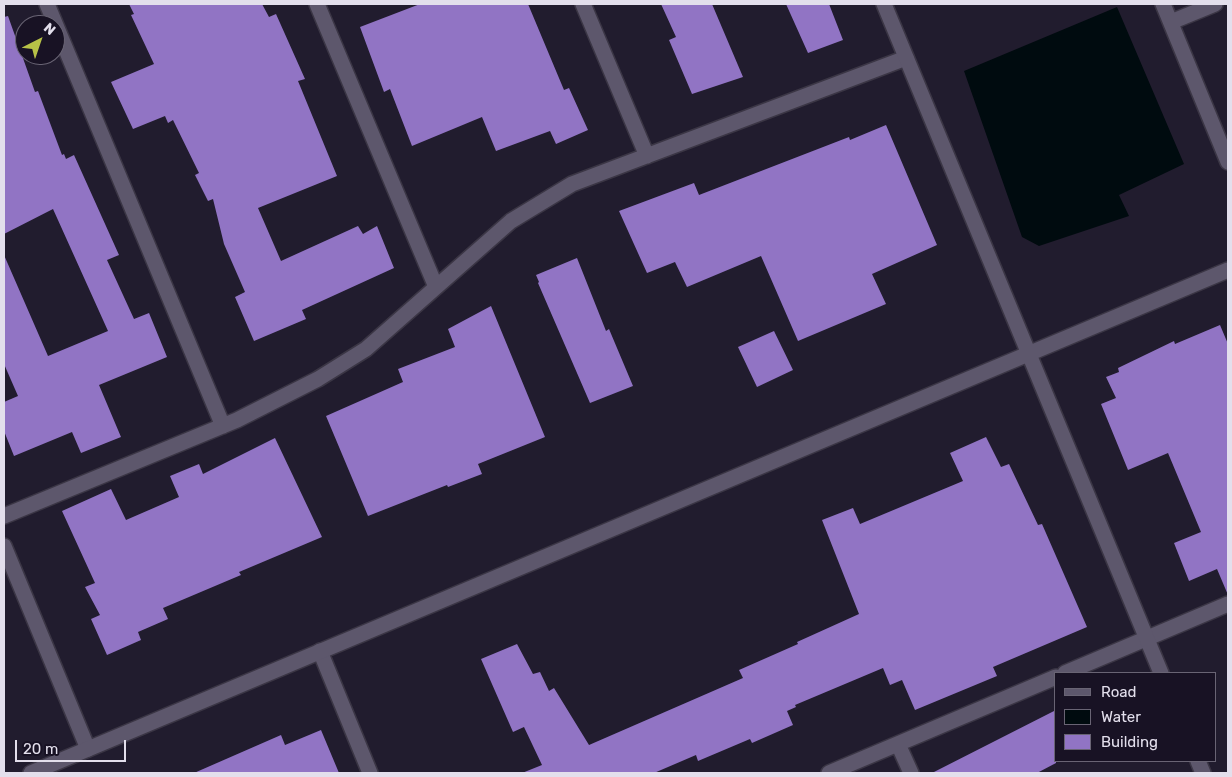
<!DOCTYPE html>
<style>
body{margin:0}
#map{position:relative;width:1232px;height:777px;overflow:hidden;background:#211c2e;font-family:Rubik,sans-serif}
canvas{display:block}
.frame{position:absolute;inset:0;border:5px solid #e3dfec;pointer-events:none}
.legend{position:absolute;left:1054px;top:672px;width:162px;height:90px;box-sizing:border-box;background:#181224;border:1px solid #696474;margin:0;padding:6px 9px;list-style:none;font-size:15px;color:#e3dfec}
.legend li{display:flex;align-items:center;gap:10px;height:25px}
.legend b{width:25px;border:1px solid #696474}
.north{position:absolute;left:15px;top:15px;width:50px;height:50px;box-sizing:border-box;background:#181224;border:1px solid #696474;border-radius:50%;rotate:41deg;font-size:14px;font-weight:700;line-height:20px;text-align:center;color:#e3dfec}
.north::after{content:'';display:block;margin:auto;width:18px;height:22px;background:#b7c147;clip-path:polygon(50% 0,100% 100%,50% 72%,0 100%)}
.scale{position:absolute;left:15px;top:740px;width:111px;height:22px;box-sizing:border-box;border:2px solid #e3dfec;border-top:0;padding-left:6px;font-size:15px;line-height:18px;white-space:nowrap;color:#e3dfec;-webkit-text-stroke:4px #181224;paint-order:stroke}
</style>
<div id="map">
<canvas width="1232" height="777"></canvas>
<div class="frame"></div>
<ul class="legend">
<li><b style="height:6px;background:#5d576c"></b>Road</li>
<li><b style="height:14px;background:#000b0f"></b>Water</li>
<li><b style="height:14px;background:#9174c4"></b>Building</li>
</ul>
<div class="north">N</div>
<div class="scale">20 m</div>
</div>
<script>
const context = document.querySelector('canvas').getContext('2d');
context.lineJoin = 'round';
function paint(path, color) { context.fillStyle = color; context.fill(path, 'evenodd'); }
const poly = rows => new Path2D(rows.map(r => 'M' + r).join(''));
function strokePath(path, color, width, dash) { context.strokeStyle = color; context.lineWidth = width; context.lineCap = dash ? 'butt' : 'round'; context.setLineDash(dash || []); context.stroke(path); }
paint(poly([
 [1117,7,1184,164,1119,195,1129,216,1039,246,1022,237,964,71]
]), '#000b0f');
paint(poly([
 [129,4,262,4,269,17,276,14,305,79,298,81,337,176,258,208,281,261,358,226,363,234,377,226,394,268,302,310,306,319,254,341,235,297,245,292,224,244,213,199,208,201,195,175,199,173,173,120,168,123,165,116,133,129,111,82,154,64,131,15,134,14],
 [420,4,528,4,564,90,569,88,588,130,556,144,550,131,496,151,482,117,412,146,390,89,384,92,360,27],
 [661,4,712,4,743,77,692,94,669,40,676,37],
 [786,4,829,4,843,40,808,53],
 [8,16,35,92,38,91,62,155,64,154,66,159,74,155,119,255,107,260,134,319,149,313,167,357,99,385,121,437,81,453,72,432,14,456,4,431,4,402,18,396,4,364,4,255,48,356,108,331,53,209,4,234,4,17],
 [886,125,937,245,872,274,886,304,798,341,761,256,687,287,675,262,647,273,619,211,694,183,699,195,849,137,850,140],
 [577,258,606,331,609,329,633,386,590,403,538,283,539,282,536,275],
 [491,306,545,437,478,464,482,474,448,487,447,485,368,516,326,416,403,382,398,369,455,347,448,329],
 [1220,325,1228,344,1228,595,1217,569,1189,581,1174,543,1201,532,1168,453,1128,470,1101,404,1116,398,1106,377,1119,372,1118,368,1174,341,1175,344],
 [774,331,793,370,757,387,738,347],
 [986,437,1001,467,1009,464,1038,525,1042,524,1087,627,993,667,997,676,915,710,902,680,890,685,883,668,795,705,796,707,787,711,793,725,752,743,750,739,698,761,696,755,654,773,522,773,542,765,524,727,513,732,481,659,517,644,533,674,540,672,549,691,554,688,589,745,743,678,739,670,798,644,797,642,859,614,822,520,853,508,860,524,963,481,950,453],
 [275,438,322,537,239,572,241,575,163,608,168,619,138,632,141,640,107,655,91,619,100,615,85,587,95,583,62,511,111,489,126,520,179,497,170,476,199,464,203,474],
 [1056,710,1056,763,1037,773,932,773],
 [321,730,339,773,194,773,281,735,285,745]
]), '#9174c4');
const minor = poly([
 [47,4,223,426],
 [317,4,436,287],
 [583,4,647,156],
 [1163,4,1228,162],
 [1171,22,1215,4],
 [4,516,237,420,318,379,366,349,511,221,572,184,906,58],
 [4,546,88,749],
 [320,651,370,773],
 [1065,673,1228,604],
 [898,744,911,773],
 [829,773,1056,677]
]);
const tertiary = poly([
 [884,4,1161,673],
 [1198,761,1203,773],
 [31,773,1228,270]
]);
strokePath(minor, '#3b3645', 18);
strokePath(tertiary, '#3b3645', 18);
strokePath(minor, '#5d576c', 15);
strokePath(tertiary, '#5d576c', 15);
</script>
